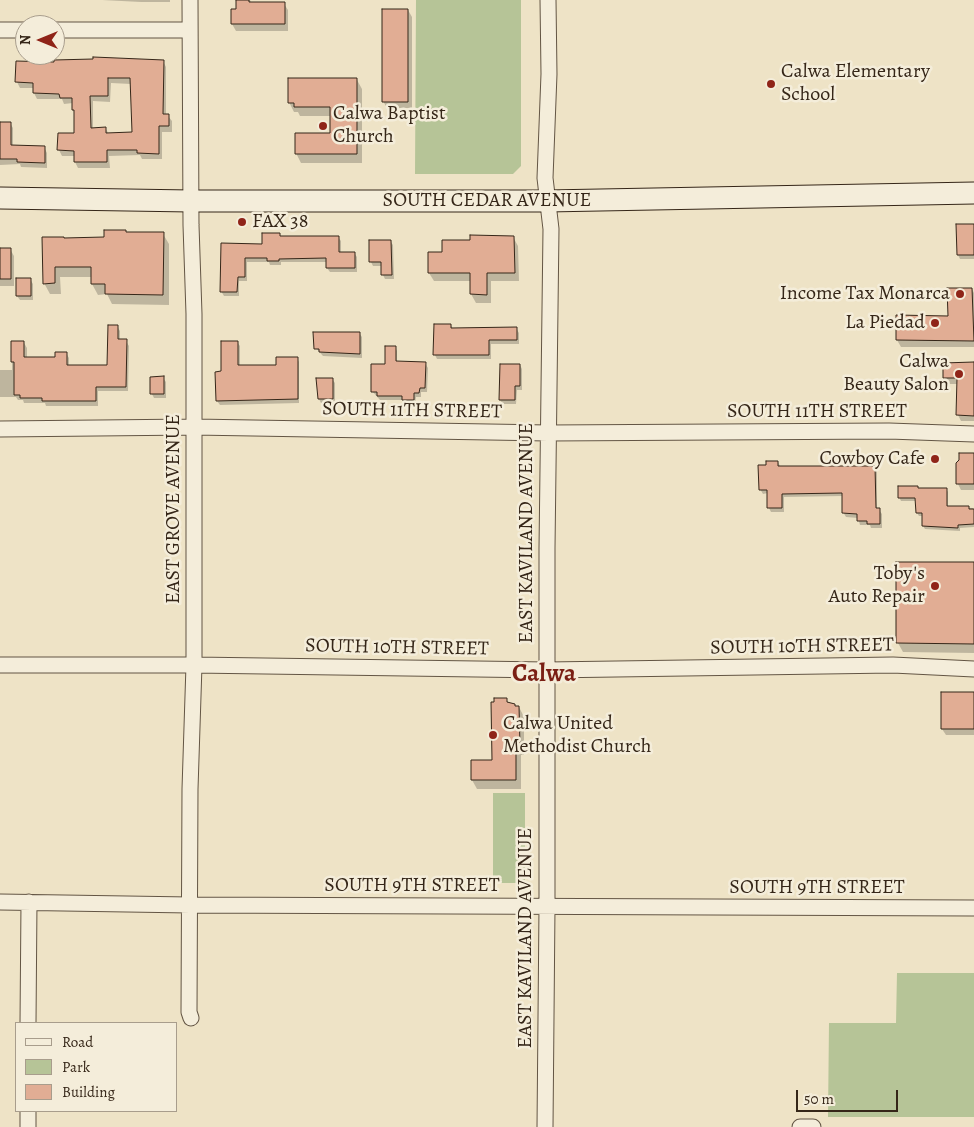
<!DOCTYPE html>
<style>
body{margin:0}
#map{position:relative;width:974px;height:1127px;overflow:hidden;background:#eee3c6;font-family:Alegreya,serif}
canvas{display:block}
.legend{position:absolute;left:15px;top:1022px;width:162px;height:90px;box-sizing:border-box;background:#f4edda;border:1px solid #a89d8c;margin:0;padding:6px 9px;list-style:none;font-size:15px;color:#352618}
.legend li{display:flex;align-items:center;gap:10px;height:25px}
.legend b{width:25px;border:1px solid #a89d8c}
.north{position:absolute;left:15px;top:15px;width:50px;height:50px;box-sizing:border-box;background:#f4edda;border:1px solid #a89d8c;border-radius:50%;rotate:270deg;font-size:14px;font-weight:700;line-height:20px;text-align:center;color:#352618}
.north::after{content:'';display:block;margin:auto;width:18px;height:22px;background:#8f2418;clip-path:polygon(50% 0,100% 100%,50% 72%,0 100%)}
.scale{position:absolute;left:796px;top:1090px;width:102px;height:22px;box-sizing:border-box;border:2px solid #352618;border-top:0;padding-left:6px;font-size:15px;line-height:18px;white-space:nowrap;color:#352618;-webkit-text-stroke:4px #f4edda;paint-order:stroke}
</style>
<div id="map">
<canvas width="974" height="1127"></canvas>
<ul class="legend">
<li><b style="height:6px;background:#f4edda"></b>Road</li>
<li><b style="height:14px;background:#b6c497"></b>Park</li>
<li><b style="height:14px;background:#e1ad94"></b>Building</li>
</ul>
<div class="north">N</div>
<div class="scale">50 m</div>
</div>
<script>
const context = document.querySelector('canvas').getContext('2d');
context.lineJoin = 'round';
function paint(path, color) { context.fillStyle = color; context.fill(path, 'evenodd'); }
const poly = rows => new Path2D(rows.map(r => 'M' + r).join(''));
function strokePath(path, color, width, dash) { context.strokeStyle = color; context.lineWidth = width; context.lineCap = dash ? 'butt' : 'round'; context.setLineDash(dash || []); context.stroke(path); }
function write(font, color, halo, rows, align = 'center') {
  context.font = font + ' Alegreya,serif'; context.lineWidth = 5; context.setLineDash([]); context.textBaseline = 'middle'; context.strokeStyle = halo; context.fillStyle = color; for (const [text, x, y, turn = 0] of rows) {
    context.save(); context.translate(x, y); context.rotate((+turn || 0) * Math.PI / 180); context.textAlign = isNaN(turn) ? turn : align; if (halo) context.strokeText(text, 0, 0); context.fillText(text, 0, 0); context.restore();
  }
}
paint(poly([
 [416,0,521,0,521,166,513,174,415,174],
 [493,793,525,793,525,883,493,883],
 [897,973,974,973,974,1117,828,1117,829,1023,896,1023]
]), '#b6c497');
paint(poly([
 [102,0,170,0,170,2,141,2],
 [237,0,250,0,252,4,284,4,288,10,288,31,236,31,232,24,237,10],
 [408,10,412,17,412,108,387,108,383,101],
 [163,61,166,67,166,116,168,116,172,121,172,132,162,132,162,159,142,159,140,155,109,156,110,168,78,168,75,162,75,156,62,156,59,150,59,134,75,135,75,114,73,110,73,103,64,104,62,99,37,99,34,93,34,88,20,88,17,82],
 [111,83,131,84,133,134,109,134,105,128,93,129,93,101,110,102],
 [357,80,362,89,362,163,301,163,296,153,331,135,331,116,300,116,298,112,294,112,289,102],
 [10,123,13,128,13,147,44,147,47,153,47,168,21,167,20,164,0,165,0,143],
 [974,225,974,259,960,259,958,255],
 [127,234,163,234,169,244,169,305,112,304,107,294,98,295,92,284,92,277,60,277,61,294,50,294,44,283,44,239,106,238],
 [338,237,341,241,341,253,354,253,357,257,357,272,330,272,327,268,327,262,281,262,281,265,270,265,269,262,247,262,247,281,239,281,239,296,224,296,221,291,222,244,264,245,281,238],
 [513,237,518,246,519,281,491,281,491,303,476,303,471,294,471,281,434,281,429,273,443,253],
 [390,241,393,245,394,279,385,279,383,275,383,266,373,266,371,262],
 [0,249,10,249,14,256,14,286,0,286],
 [30,279,33,284,33,300,20,300,17,296],
 [972,289,974,293,974,347,901,347,897,340,897,317,949,317],
 [451,325,453,329,516,328,519,333,519,344,491,344,491,359,437,359,435,355],
 [117,326,120,331,120,341,126,341,129,346,128,391,98,391,98,406,46,406,45,403,24,403,23,400,18,400,16,397,0,397,0,370,12,370,12,343,24,343,27,348,27,358,56,358,66,353,69,358,69,367,108,366],
 [359,333,362,337,362,358,323,356,316,348],
 [237,342,240,346,240,367,277,367,297,358,299,362,299,403,220,405,217,401,223,373],
 [395,347,397,351,397,363,425,363,428,368,427,392,421,392,421,397,416,397,415,404,405,404,403,400,380,400,372,391],
 [974,364,974,421,961,421,958,415,958,384,948,384,944,378],
 [520,365,522,369,522,390,517,390,516,404,503,404,500,400],
 [163,378,166,382,166,398,154,398,152,394],
 [332,379,335,383,335,403,321,403,319,399],
 [974,454,974,490,961,490,958,484],
 [778,462,780,466,874,467,877,471,877,510,879,510,882,514,882,528,871,528,870,525,860,525,858,518,846,517,843,512,843,496,784,497,784,512,771,512,769,508,768,493,763,494,760,489,767,466],
 [946,489,948,492,948,507,973,508,974,527,960,528,960,531,925,529,923,526,924,516,919,516,917,513,917,501,901,501,899,497,919,490],
 [898,564,974,564,974,653,903,652,898,643],
 [974,693,974,735,946,735,942,729],
 [506,699,509,704,519,707,524,717,524,755,521,755,521,789,477,789,472,780,472,761,493,761]
]), '#0003');
const building = poly([
 [236,0,249,0,249,2,285,2,285,24,231,24,231,9,236,9,236,0],
 [382,9,408,9,408,102,382,102,382,9],
 [93,57,164,60,163,114,169,114,169,126,159,126,159,154,137,153,137,150,107,150,107,162,74,162,74,151,57,150,58,133,74,133,74,110,72,110,72,98,60,98,59,94,33,93,33,83,15,82,16,61,54,62,54,60,93,59,93,57],
 [108,78,130,78,132,132,106,133,106,127,91,128,90,96,108,96,108,78],
 [288,78,357,78,357,154,295,154,295,133,330,133,330,107,294,107,294,103,288,103,288,78],
 [0,122,11,122,11,145,45,146,45,163,17,162,17,159,0,159,0,122],
 [956,224,974,224,974,255,957,255,956,224],
 [104,230,126,230,126,232,164,232,163,295,105,294,105,284,91,284,91,267,55,267,55,283,43,284,42,237,64,237,64,238,104,237,104,230],
 [262,233,280,233,280,236,339,236,339,252,355,252,355,268,326,268,326,258,279,259,279,261,267,261,267,258,245,258,245,277,238,277,237,292,220,292,221,243,262,244,262,233],
 [470,235,514,236,515,273,487,273,487,295,470,294,470,273,428,273,428,252,442,252,442,240,470,240,470,235],
 [369,240,391,240,392,275,381,275,381,262,369,262,369,240],
 [0,248,11,248,11,279,0,279,0,248],
 [16,278,31,278,31,296,16,296,16,278],
 [947,288,972,288,974,341,896,340,896,315,948,316,947,288],
 [434,324,451,324,451,328,517,327,517,340,489,340,489,355,433,355,434,324],
 [108,325,118,325,118,339,127,339,126,387,96,387,96,401,42,401,42,398,20,398,20,395,14,395,14,362,11,362,11,341,24,341,24,357,55,357,55,352,67,352,67,365,107,365,108,325],
 [313,332,360,332,360,354,319,352,319,349,314,349,313,332],
 [221,341,238,341,238,365,276,365,276,357,298,357,298,399,216,401,215,372,221,371,221,341],
 [385,346,396,346,396,361,426,362,425,388,420,388,419,393,414,393,414,400,402,400,402,396,377,396,377,392,371,392,371,364,385,364,385,346],
 [974,362,974,416,956,415,957,378,943,378,943,363,974,362],
 [500,364,520,364,520,386,515,386,515,400,499,400,500,364],
 [164,376,164,394,150,394,150,377,164,376],
 [316,378,333,378,333,399,318,399,316,378],
 [959,453,974,453,974,484,956,484,956,463,959,460,959,453],
 [766,461,778,461,778,466,875,466,876,508,880,508,880,524,867,524,867,521,857,521,857,514,842,513,842,493,782,494,782,508,767,508,767,490,759,490,758,465,766,465,766,461],
 [898,486,918,486,918,488,947,488,947,506,969,506,969,509,974,509,974,524,958,525,958,528,922,526,922,513,916,513,915,498,898,498,898,486],
 [896,562,974,562,974,644,896,643,896,562],
 [941,692,974,692,974,729,941,729,941,692],
 [494,698,507,698,507,702,515,704,515,706,519,706,520,746,516,746,516,780,471,780,471,760,492,760,491,702,494,702,494,698]
]);
paint(building, '#e1ad94');
strokePath(building, '#352618', 1);
const minor = poly([
 [190,0,191,225,194,314,194,665,190,789,189,1012,191,1018],
 [0,30,25,30],
 [55,30,190,30],
 [0,429,194,427,548,433,889,431,974,434],
 [0,665,194,665,547,670,893,665,974,669],
 [0,902,190,905,974,908],
 [28,1023,29,902],
 [28,1127,28,1111],
 [545,1127,547,907,547,548,551,229,545,178,549,74,548,0],
 [800,1127,813,1127]
]);
const secondary = poly([
 [0,198,191,201,547,201,974,193]
]);
strokePath(minor, '#635544', 17);
strokePath(secondary, '#352618', 23);
strokePath(minor, '#f4edda', 15);
strokePath(secondary, '#f4edda', 21);
for (const [x, y, r, color] of [
 [771,84,5,"#8f2418"],
 [323,126,5,"#8f2418"],
 [242,222,5,"#8f2418"],
 [960,294,5,"#8f2418"],
 [935,323,5,"#8f2418"],
 [959,374,5,"#8f2418"],
 [935,459,5,"#8f2418"],
 [935,586,5,"#8f2418"],
 [493,735,5,"#8f2418"]
]) { const dot = new Path2D(); dot.arc(x, y, r, 0, 2 * Math.PI); context.fillStyle = color; context.fill(dot); strokePath(dot, '#f4edda', 2); }
write('20px', '#352618', '#f4edda', [
 ["Calwa Elementary",781,72,"left"],
 ["School",781,95,"left"],
 ["Calwa Baptist",333,114,"left"],
 ["Church",333,137,"left"],
 ["FAX 38",252,222,"left"],
 ["Income Tax Monarca",950,294],
 ["La Piedad",925,323],
 ["Calwa",949,362],
 ["Beauty Salon",949,385],
 ["Cowboy Cafe",925,459],
 ["Toby's",925,574],
 ["Auto Repair",925,597],
 ["Calwa United",503,724,"left"],
 ["Methodist Church",503,747,"left"]
], 'right');
write('20px', '#352618', '#f4edda', [
 ["SOUTH CEDAR AVENUE",487,201],
 ["SOUTH 11TH STREET",412,411,1],
 ["SOUTH 11TH STREET",817,412],
 ["EAST GROVE AVENUE",174,509,-90],
 ["EAST KAVILAND AVENUE",527,533,-90],
 ["SOUTH 10TH STREET",802,647,-1],
 ["SOUTH 10TH STREET",397,648,1],
 ["SOUTH 9TH STREET",412,886],
 ["SOUTH 9TH STREET",817,888],
 ["EAST KAVILAND AVENUE",526,938,-90]
]);
write('bold 25px', '#7a1f14', '#f4edda', [
 ["Calwa",544,675]
]);
</script>
